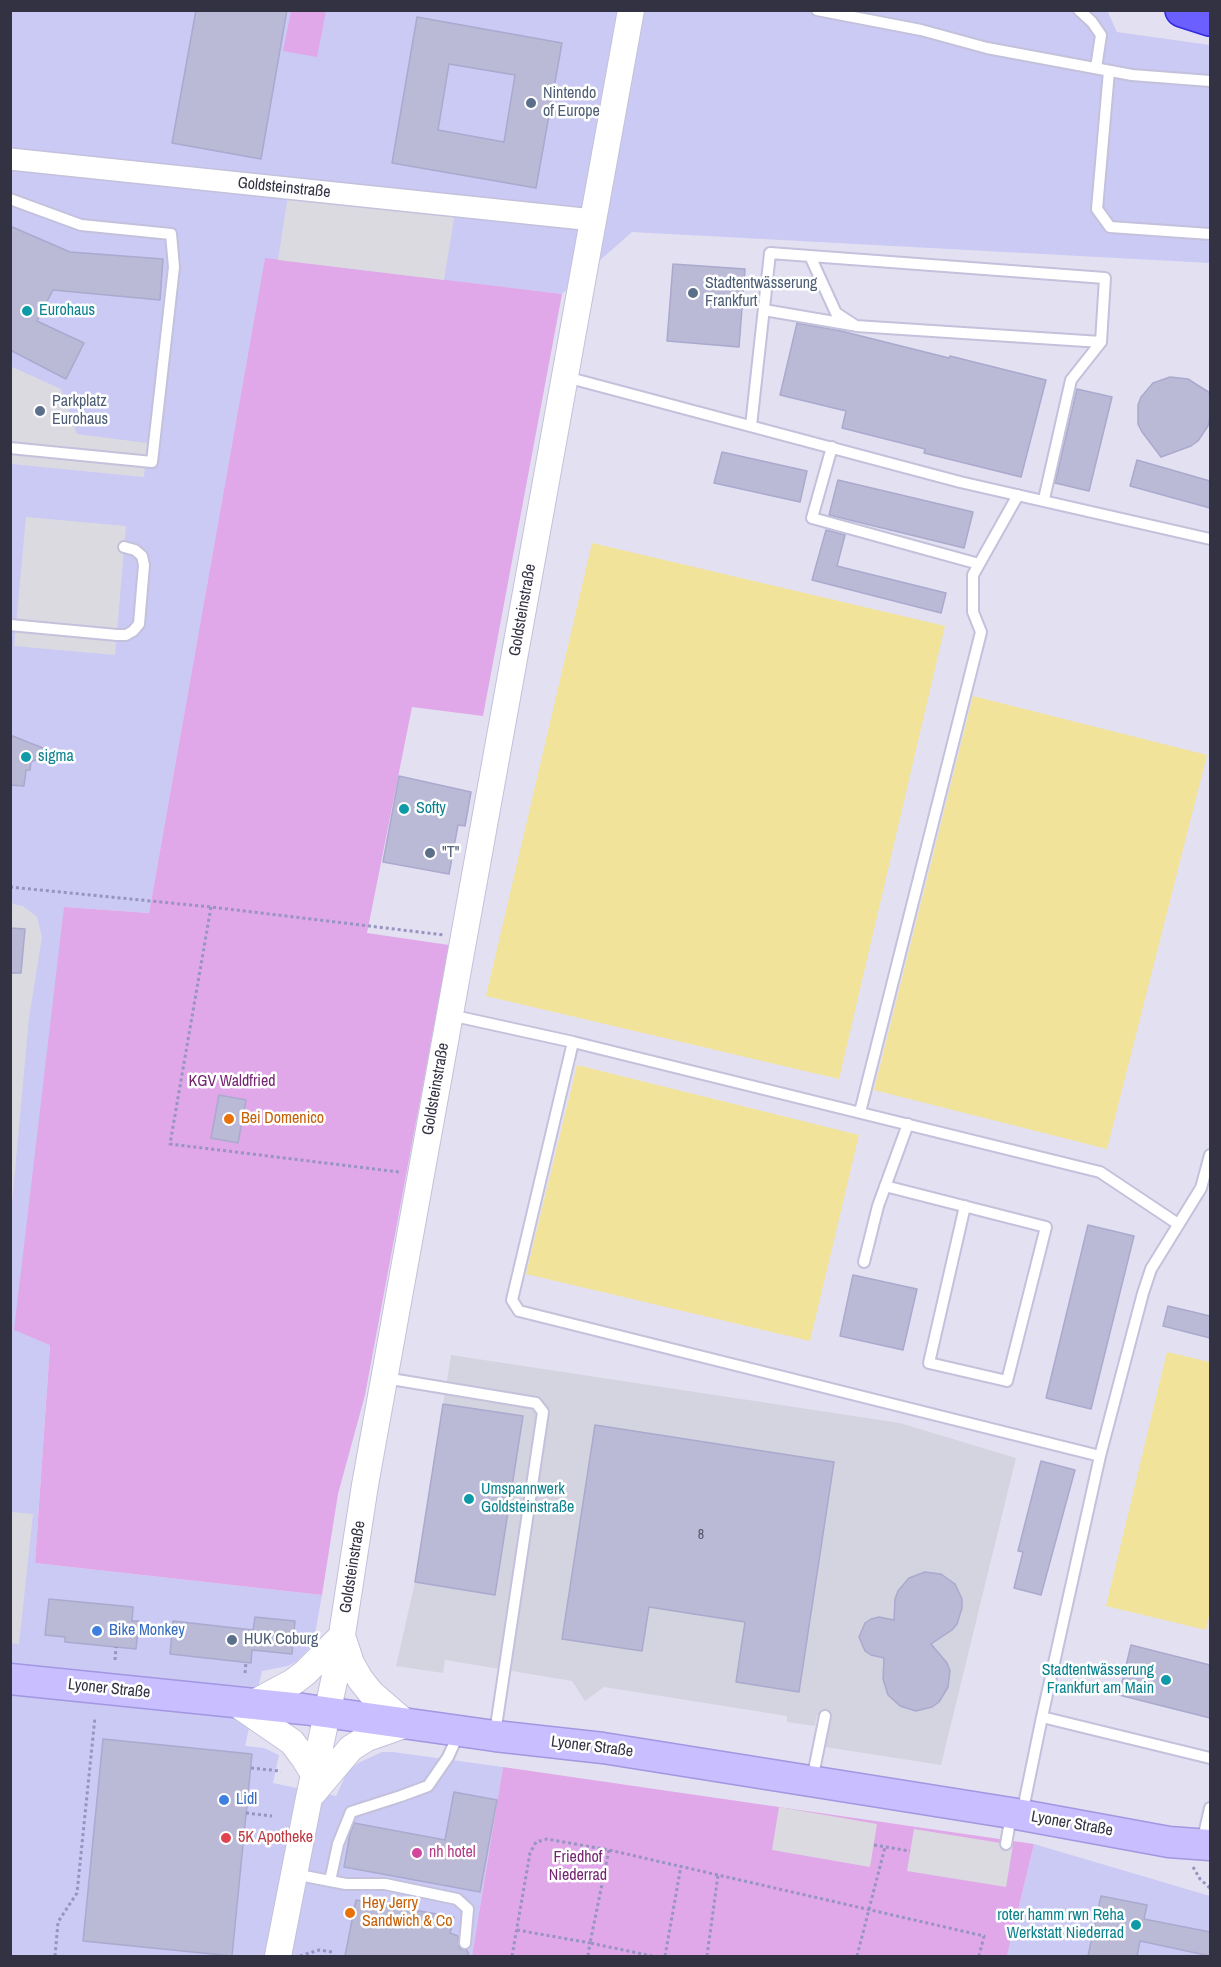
<!DOCTYPE html>
<meta charset="utf-8">
<style>
body{margin:0}
#map{position:relative;width:1221px;height:1967px;overflow:hidden;background:#e3e1f1;font-family:"Archivo Narrow",sans-serif}
canvas{display:block}
.frame{position:absolute;inset:0;border:12px solid #323243;pointer-events:none}
</style>
<div id="map">
<canvas width="1221" height="1967"></canvas>
<div class="frame"></div>
</div>
<script>
const context = document.querySelector('canvas').getContext('2d');
context.lineJoin = 'round';
function paint(path, color) { context.fillStyle = color; context.fill(path, 'evenodd'); }
const poly = rows => new Path2D(rows.map(r => 'M' + r).join(''));
function strokePath(path, color, width, dash) { context.strokeStyle = color; context.lineWidth = width; context.lineCap = dash ? 'butt' : 'round'; context.setLineDash(dash || []); context.stroke(path); }
function write(font, color, halo, rows, align = 'center') {
  context.font = font + ' "Archivo Narrow",sans-serif'; context.lineWidth = 5; context.setLineDash([]); context.textBaseline = 'middle'; context.strokeStyle = halo; context.fillStyle = color; for (const [text, x, y, turn = 0] of rows) {
    context.save(); context.translate(x, y); context.rotate((+turn || 0) * Math.PI / 180); context.textAlign = isNaN(turn) ? turn : align; if (halo) context.strokeText(text, 0, 0); context.fillText(text, 0, 0); context.restore();
  }
}
paint(poly([
 [1107,10,1117,32,1210,45,1210,263,632,232,562,294,265,259,149,913,64,907,50,1344,35,1563,322,1595,314,1640,310,1647,297,1661,288,1666,262,1671,245,1746,264,1748,279,1755,273,1783,336,1796,347,1772,358,1763,382,1752,393,1752,503,1767,472,1956,11,1956,11,11],
 [1034,1844,1210,1896,1210,1956,1007,1956]
]), '#cacaf5');
paint(poly([
 [451,1355,900,1423,1016,1458,941,1765,825,1747,831,1718,825,1716,817,1715,815,1726,787,1722,787,1716,604,1687,585,1701,572,1681,445,1660,443,1673,396,1666,415,1582]
]), '#d4d4e0');
paint(poly([
 [291,11,326,11,317,57,283,51],
 [265,258,562,294,483,716,412,707,367,933,449,945,365,1395,338,1494,322,1595,35,1563,50,1345,14,1330,64,907,149,913],
 [503,1767,1034,1844,1007,1956,472,1956]
]), '#e0a8e8');
paint(poly([
 [289,188,456,206,444,280,278,260],
 [10,366,61,389,77,434,147,443,144,477,11,464],
 [26,517,126,526,115,655,14,646],
 [11,898,13,904,23,906,37,917,42,937,29,1018,11,1215],
 [11,1512,33,1514,19,1644,11,1643],
 [779,1807,877,1824,870,1867,772,1850],
 [914,1829,1013,1845,1006,1887,907,1871]
]), '#dbdae1');
paint(poly([
 [592,543,945,626,839,1079,486,996],
 [973,696,1207,755,1107,1149,874,1090],
 [577,1065,859,1135,810,1341,526,1274],
 [1167,1352,1210,1362,1210,1611,1206,1630,1106,1606]
]), '#f2e39a');
const building = poly([
 [196,10,287,10,261,159,172,143,196,10],
 [417,17,562,43,536,188,392,163,417,17],
 [449,64,515,75,504,142,438,130,449,64],
 [10,226,70,252,163,259,160,300,53,290,37,321,84,343,66,379,10,350,10,226],
 [673,264,745,269,739,347,667,341,673,264],
 [797,323,841,331,949,358,950,356,1046,380,1021,477,924,453,925,449,842,428,846,411,780,395,797,323],
 [1170,377,1188,379,1210,393,1210,416,1208,426,1198,441,1191,446,1161,457,1142,432,1138,424,1138,405,1141,397,1153,383,1170,377],
 [1077,389,1112,397,1089,491,1055,483,1077,389],
 [722,452,807,471,800,502,714,483,722,452],
 [1137,460,1210,481,1210,508,1130,486,1137,460],
 [838,480,973,512,964,548,829,515,838,480],
 [826,530,845,535,837,566,946,593,941,613,812,580,826,530],
 [10,735,53,752,31,762,30,770,26,770,24,786,10,785,10,735],
 [399,776,471,792,465,826,458,825,449,874,383,862,399,776],
 [10,928,25,929,21,973,10,973,10,928],
 [219,1095,246,1100,238,1143,211,1138,219,1095],
 [1088,1225,1134,1236,1091,1409,1046,1398,1088,1225],
 [853,1275,917,1289,903,1350,840,1336,853,1275],
 [1168,1306,1210,1316,1210,1338,1163,1326,1168,1306],
 [443,1404,523,1416,495,1595,415,1582,443,1404],
 [595,1425,834,1462,799,1692,736,1682,745,1622,649,1607,642,1651,562,1639,595,1425],
 [1041,1461,1075,1470,1041,1595,1014,1588,1023,1552,1018,1551,1041,1461],
 [925,1572,941,1574,955,1584,962,1599,962,1608,957,1624,952,1630,931,1644,947,1663,950,1671,948,1687,939,1702,932,1707,916,1711,900,1706,888,1695,883,1679,884,1658,871,1655,865,1651,859,1637,865,1623,871,1619,879,1617,894,1620,895,1599,898,1591,909,1578,925,1572],
 [49,1599,133,1607,132,1621,139,1621,136,1649,65,1642,65,1637,45,1635,49,1599],
 [255,1617,295,1621,292,1654,252,1650,251,1663,170,1654,173,1621,253,1630,255,1617],
 [1131,1645,1210,1665,1210,1718,1119,1695,1131,1645],
 [103,1739,252,1754,232,1956,83,1941,103,1739],
 [454,1792,497,1800,480,1892,344,1867,350,1834,354,1823,445,1840,454,1792],
 [1101,1896,1147,1905,1144,1919,1210,1932,1210,1956,1140,1941,1137,1956,1088,1956,1101,1896],
 [356,1900,454,1917,450,1933,458,1936,459,1947,461,1949,467,1950,469,1956,345,1956,356,1900]
]);
paint(building, '#bab9d6');
strokePath(building, '#aaa9ce', 1.5);
const service = poly([
 [817,10,921,30,987,48,1132,75,1210,81],
 [1079,10,1092,22,1101,35,1096,68],
 [1109,71,1097,209,1110,227,1210,234],
 [10,199,81,225,171,234,174,267,152,462,10,448],
 [764,310,852,325],
 [566,377,960,482,1210,539],
 [751,426,770,253,810,256],
 [832,447,812,518,979,564],
 [1044,499,1071,380,1101,342,1105,278,810,256,836,313,856,326,1101,342],
 [10,625,117,635,126,635,133,631,139,624,144,565,142,556,135,550,124,547],
 [450,1015,573,1042],
 [860,1112,981,632,973,612,973,575,1018,495],
 [1210,1155,1201,1188,1151,1269,1143,1293,1100,1456,1042,1717,1210,1758],
 [885,1186,1046,1227,1007,1381,929,1363,965,1206],
 [864,1262,878,1206,908,1124],
 [385,1378,536,1403,543,1412,495,1733],
 [1100,1456,519,1311,512,1300,573,1042,1100,1172,1178,1224],
 [812,1780,825,1716],
 [1022,1814,1042,1717],
 [1202,1843,1210,1808],
 [1006,1844,1011,1816],
 [294,1874,330,1881,338,1844,351,1812,401,1796,428,1786,448,1757,459,1733],
 [330,1881,346,1884,385,1884,457,1899,468,1909,465,1943]
]);
const minor = poly([
 [10,159,593,220]
]);
const tertiary = poly([
 [343,1639,351,1663,360,1679,371,1693,407,1724],
 [234,1702,292,1742,304,1758,314,1774],
 [252,1704,293,1682,305,1673,342,1636],
 [313,1793,351,1748,367,1738,407,1724],
 [278,1956,309,1798,337,1667,365,1485,631,10]
]);
const secondary = poly([
 [10,1679,303,1709,495,1736,603,1748,1011,1813,1169,1842,1210,1845]
]);
const motorway = poly([
 [1182,10,1210,19]
]);
strokePath(service, '#c3c1db', 14);
strokePath(minor, '#c3c1db', 24);
strokePath(tertiary, '#c3c1db', 28);
strokePath(secondary, '#a297e0', 33);
strokePath(motorway, '#332ae2', 36);
strokePath(poly([
 [10,887,211,907,444,935],
 [211,907,170,1144,399,1172],
 [115,1660,116,1647],
 [245,1673,246,1662],
 [251,1768,281,1771],
 [246,1813,272,1816],
 [874,1845,910,1851],
 [609,1850,590,1943,652,1956],
 [1193,1867,1200,1879,1210,1888],
 [517,1930,590,1943,588,1956],
 [55,1956,58,1922,77,1893,95,1717],
 [300,1956,319,1950,332,1952],
 [512,1956,530,1853,536,1842,547,1839,609,1850,984,1936,979,1956],
 [665,1956,681,1866],
 [707,1956,718,1875],
 [857,1956,885,1847]
]), '#9794bf', 3, [3, 3]);
strokePath(service, '#fff', 10);
strokePath(minor, '#fff', 21);
strokePath(tertiary, '#fff', 26);
strokePath(secondary, '#c9beff', 30);
strokePath(motorway, '#6c5fff', 33);
for (const [x, y, r, color] of [
 [531,103,6,"#5c6f8a"],
 [693,293,6,"#5c6f8a"],
 [27,311,6,"#0f9aa8"],
 [40,411,6,"#5c6f8a"],
 [26,757,6,"#0f9aa8"],
 [404,809,6,"#0f9aa8"],
 [430,853,6,"#5c6f8a"],
 [229,1119,6,"#e8710a"],
 [469,1499,6,"#0f9aa8"],
 [97,1631,6,"#3f7fe0"],
 [232,1640,6,"#5c6f8a"],
 [1166,1680,6,"#0f9aa8"],
 [224,1800,6,"#3f7fe0"],
 [226,1838,6,"#e0444e"],
 [417,1853,6,"#d1479c"],
 [350,1913,6,"#e8710a"],
 [1136,1925,6,"#0f9aa8"]
]) { const dot = new Path2D(); dot.arc(x, y, r, 0, 2 * Math.PI); context.fillStyle = color; context.fill(dot); strokePath(dot, '#fff', 2); }
write('14px', '#545468', null, [
 ["8",701,1535]
]);
write('16px', '#4e5e75', '#fff', [
 ["Nintendo",543,94],
 ["of Europe",543,112],
 ["Stadtentwässerung",705,284],
 ["Frankfurt",705,302],
 ["Parkplatz",52,402],
 ["Eurohaus",52,420],
 ["\"T\"",442,853],
 ["HUK Coburg",244,1640]
], 'left');
write('16px', '#323243', '#fff', [
 ["Goldsteinstraße",284,188,6],
 ["Goldsteinstraße",523,610,-80],
 ["Goldsteinstraße",436,1089,-80],
 ["Goldsteinstraße",353,1567,-81],
 ["Lyoner Straße",109,1689,6],
 ["Lyoner Straße",592,1747,7],
 ["Lyoner Straße",1072,1824,10]
]);
write('16px', '#0d838f', '#fff', [
 ["Eurohaus",39,311],
 ["sigma",38,757],
 ["Softy",416,809],
 ["Umspannwerk",481,1490],
 ["Goldsteinstraße",481,1508],
 ["Stadtentwässerung",1154,1671,"right"],
 ["Frankfurt am Main",1154,1689,"right"],
 ["roter hamm rwn Reha",1124,1916,"right"],
 ["Werkstatt Niederrad",1124,1934,"right"]
], 'left');
write('16px', '#752472', '#fff', [
 ["KGV Waldfried",232,1082],
 ["Friedhof",578,1858],
 ["Niederrad",578,1876]
]);
write('16px', '#c56008', '#fff', [
 ["Bei Domenico",241,1119],
 ["Hey Jerry",362,1904],
 ["Sandwich & Co",362,1922]
], 'left');
write('16px', '#366cbe', '#fff', [
 ["Bike Monkey",109,1631],
 ["Lidl",236,1800]
], 'left');
write('16px', '#be3a42', '#fff', [
 ["5K Apotheke",238,1838]
], 'left');
write('16px', '#b23c85', '#fff', [
 ["nh hotel",429,1853]
], 'left');
</script>
